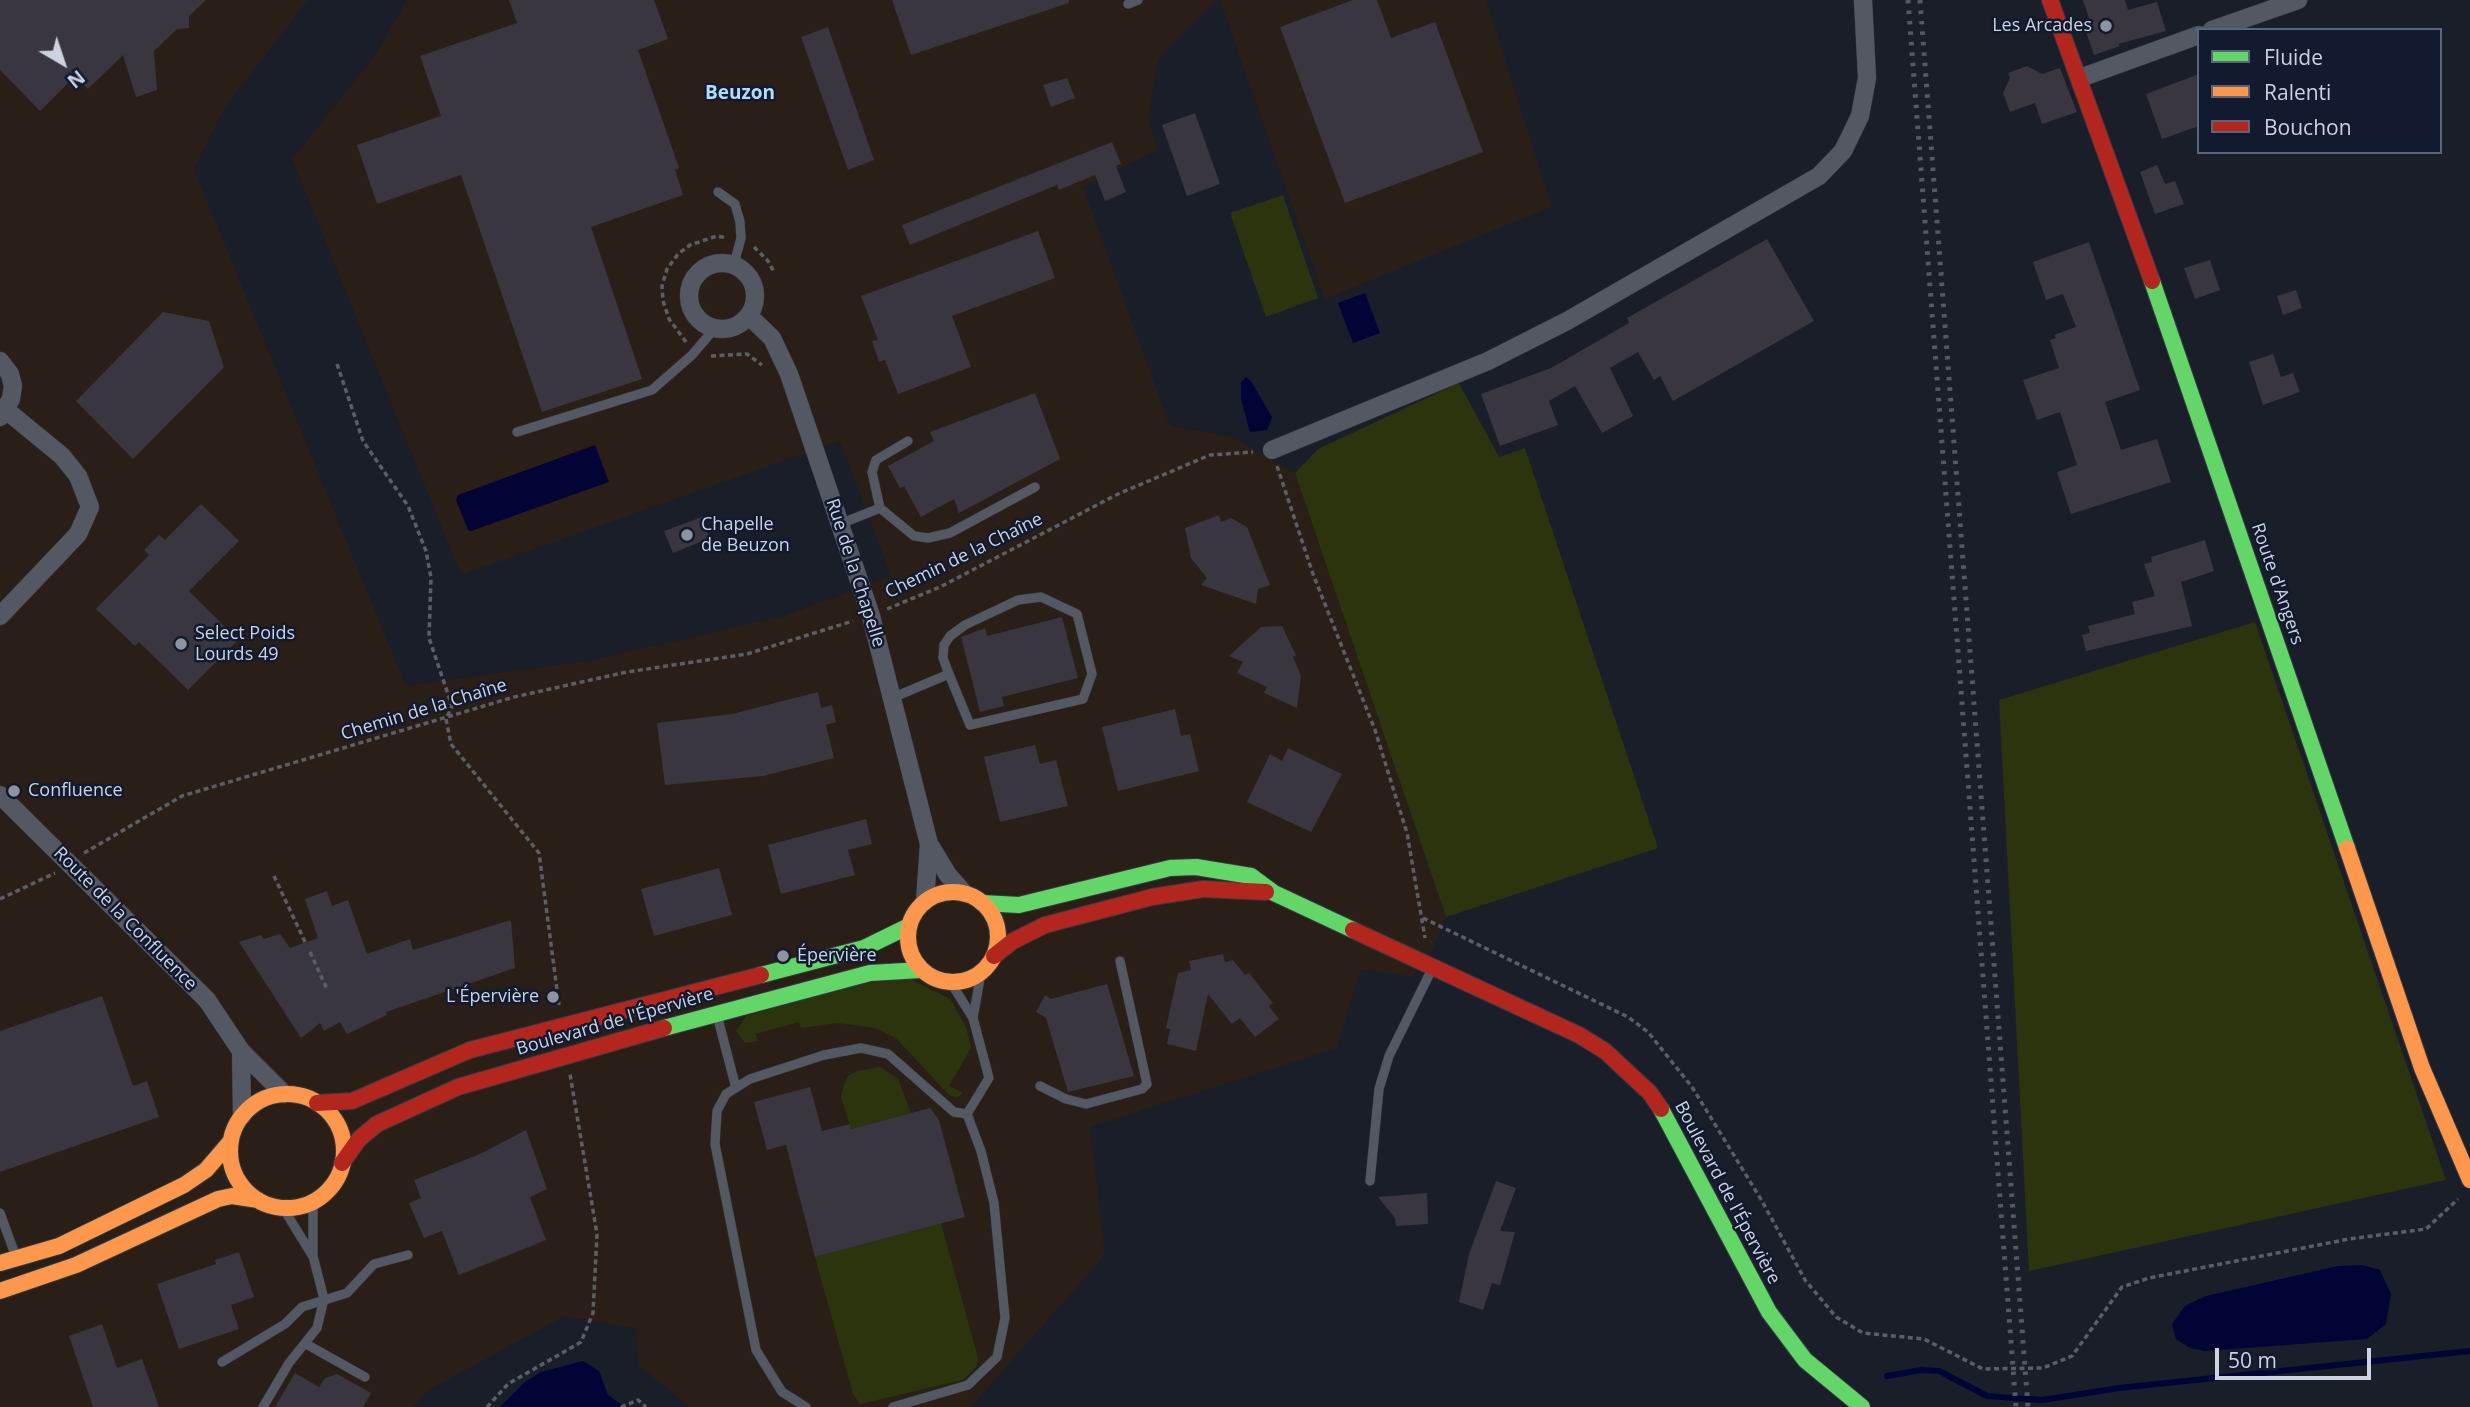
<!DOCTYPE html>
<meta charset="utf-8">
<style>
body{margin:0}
#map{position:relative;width:2470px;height:1407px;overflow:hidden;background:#191e29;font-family:"Open Sans",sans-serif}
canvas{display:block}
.legend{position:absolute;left:2197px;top:28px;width:245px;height:126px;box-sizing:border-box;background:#121a30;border:2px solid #5c6477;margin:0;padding:9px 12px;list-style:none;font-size:21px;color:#cbd2e1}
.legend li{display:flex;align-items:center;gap:14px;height:35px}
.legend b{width:35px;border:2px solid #5c6477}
.north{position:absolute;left:28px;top:28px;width:70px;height:70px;-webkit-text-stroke:5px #121a30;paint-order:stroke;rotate:141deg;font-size:19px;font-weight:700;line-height:28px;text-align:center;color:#cbd2e1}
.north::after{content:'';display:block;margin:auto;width:24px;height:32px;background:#cbd2e1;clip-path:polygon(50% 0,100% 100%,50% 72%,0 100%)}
.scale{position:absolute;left:2215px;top:1348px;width:156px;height:32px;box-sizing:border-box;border:4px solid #cbd2e1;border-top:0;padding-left:9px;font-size:21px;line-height:24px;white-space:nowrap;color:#cbd2e1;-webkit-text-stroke:5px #121a30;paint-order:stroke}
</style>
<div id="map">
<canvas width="2470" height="1407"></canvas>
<ul class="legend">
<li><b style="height:9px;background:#63d668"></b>Fluide</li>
<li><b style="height:9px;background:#ff974d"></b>Ralenti</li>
<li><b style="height:9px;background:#b3261e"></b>Bouchon</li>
</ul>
<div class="north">N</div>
<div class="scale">50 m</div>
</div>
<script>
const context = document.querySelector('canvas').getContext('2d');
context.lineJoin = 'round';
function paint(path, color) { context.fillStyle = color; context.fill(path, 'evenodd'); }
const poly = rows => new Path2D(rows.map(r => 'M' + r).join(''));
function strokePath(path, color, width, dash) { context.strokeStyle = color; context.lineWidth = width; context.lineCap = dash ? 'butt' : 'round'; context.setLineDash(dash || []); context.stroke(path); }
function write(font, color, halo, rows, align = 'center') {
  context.font = font + ' "Open Sans",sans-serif'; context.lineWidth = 5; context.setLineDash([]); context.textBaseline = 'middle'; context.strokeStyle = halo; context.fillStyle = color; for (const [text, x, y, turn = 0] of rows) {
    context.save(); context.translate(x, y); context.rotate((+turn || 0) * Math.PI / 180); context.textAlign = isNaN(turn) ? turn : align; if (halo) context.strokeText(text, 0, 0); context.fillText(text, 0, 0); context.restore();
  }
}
paint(poly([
 [0,0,308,0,224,109,194,169,406,686,588,661,784,616,891,576,840,441,461,575,292,159,376,54,407,0,1217,0,1158,59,1148,120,1158,150,1083,187,1170,426,1232,437,1295,473,1446,917,1433,949,1413,977,1361,969,1336,1049,1090,1127,1105,1255,971,1407,690,1407,639,1366,636,1328,565,1316,427,1391,414,1407,0,1407],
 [1220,0,1486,0,1552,207,1325,299]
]), '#291f16');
paint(poly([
 [1283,195,1318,298,1266,317,1230,213],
 [1459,383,1499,457,1525,448,1658,848,1446,917,1295,473,1318,449],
 [2255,622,2446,1180,2029,1271,1999,700],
 [910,979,950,999,966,1027,971,1048,949,1086,963,1093,957,1098,949,1095,897,1039,876,1028,837,1023,801,1028,799,1022,756,1034,758,1041,745,1043,736,1031,746,1016,860,983],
 [880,1067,898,1079,911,1113,851,1129,841,1097,844,1085,848,1076,857,1071],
 [941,1223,978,1358,976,1367,963,1380,860,1404,853,1394,815,1257]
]), '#2c340e');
paint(poly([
 [1365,293,1380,333,1353,343,1338,303],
 [1246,377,1251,381,1272,417,1267,430,1250,432,1241,399,1241,382],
 [595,445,609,482,471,531,468,530,456,500,458,495],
 [2362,1265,2380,1270,2391,1294,2386,1324,2367,1339,2205,1351,2190,1348,2176,1339,2172,1324,2185,1306,2206,1296,2338,1266],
 [583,1361,599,1371,608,1395,625,1407,500,1407,525,1382,541,1372]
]), '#020436');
strokePath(poly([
 [1887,1376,1921,1370,1939,1371,1987,1396,2042,1400,2119,1388,2470,1351]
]), '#020436', 6);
paint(poly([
 [0,0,206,0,189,16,189,28,177,29,154,51,157,90,136,97,123,55,88,89,81,82,78,86,72,79,40,111,0,70],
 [509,0,654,0,668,39,638,50,679,168,675,170,683,195,591,227,642,379,542,412,461,175,377,204,357,145,441,116,420,56,517,23],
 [892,0,1069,0,1069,3,911,55],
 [1353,0,1377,0,1391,38,1435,22,1483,152,1345,203,1280,27],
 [2083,0,2125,0,2128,10,2157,2,2166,31,2118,44,2120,46,2094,55,2084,26,2091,24],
 [828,27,874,160,848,170,801,37],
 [2027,66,2042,74,2060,68,2077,112,2042,124,2035,103,2010,112,2003,93,2010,78,2008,73],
 [2199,74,2199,126,2162,139,2146,94],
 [1067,78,1075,98,1051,107,1043,85],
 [1195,113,1220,184,1187,196,1162,125],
 [1112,142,1121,164,1116,166,1126,192,1105,201,1095,175,1059,190,1057,185,910,245,902,225],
 [2157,165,2165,184,2175,181,2184,204,2155,214,2140,172],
 [1038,231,1055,278,952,316,971,367,898,394,885,360,879,362,872,341,878,340,861,296],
 [1767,239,1814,321,1673,401,1660,376,1654,380,1638,352,1610,368,1633,416,1602,433,1575,386,1549,401,1558,425,1500,446,1481,394,1551,368,1629,323,1627,318],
 [2089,242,2140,390,2105,402,2121,450,2157,439,2171,482,2071,514,2057,472,2077,465,2060,412,2037,420,2023,380,2059,368,2050,340,2056,338,2054,335,2076,327,2063,294,2046,300,2033,262],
 [2210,260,2220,290,2195,299,2184,268],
 [2296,290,2302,308,2283,315,2277,296],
 [163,312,209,321,224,367,133,459,76,401],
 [2273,354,2281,377,2293,373,2300,392,2263,405,2249,362],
 [1035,393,1060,459,959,513,954,499,921,517,904,486,900,488,888,466,934,441,930,432],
 [201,504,239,541,189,591,238,640,188,690,139,642,135,646,96,609,149,555,144,550,159,535,165,540],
 [1219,515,1221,522,1231,518,1247,527,1270,585,1258,589,1256,604,1201,585,1207,578,1191,558,1185,528],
 [702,517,710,538,673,553,664,531],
 [2205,540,2214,571,2181,582,2192,626,2086,651,2082,635,2090,633,2088,626,2135,614,2132,602,2155,596,2144,564,2152,562,2151,557],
 [1062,617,1078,678,1002,697,1004,706,980,712,961,637,985,628,987,636],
 [1282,626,1296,655,1293,657,1301,676,1297,708,1264,693,1267,687,1237,673,1243,662,1229,656,1261,627],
 [818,692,821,708,832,705,836,722,826,725,834,758,763,776,665,785,657,723,732,714],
 [1175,709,1181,736,1190,734,1199,771,1118,791,1102,727],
 [1035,745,1040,764,1056,760,1068,806,1000,822,984,757],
 [1288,748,1342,774,1311,832,1247,802,1270,754,1282,761],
 [866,819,872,844,848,850,855,875,781,894,768,845],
 [719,868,732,915,654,936,641,889],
 [327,891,332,906,348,900,367,954,410,939,413,950,511,920,515,968,386,1012,387,1015,347,1034,340,1022,324,1031,320,1023,301,1038,239,942,261,935,264,939,280,934,290,948,318,938,305,899],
 [1223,954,1225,962,1233,960,1245,975,1249,973,1273,1003,1269,1006,1279,1019,1255,1037,1240,1018,1232,1024,1208,994,1196,1051,1167,1044,1170,1029,1166,1028,1178,973,1191,970,1189,961],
 [1107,984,1134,1076,1068,1092,1046,1018,1036,1012,1045,995,1051,999],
 [102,996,133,1086,147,1081,159,1117,0,1172,0,1031],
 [810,1087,822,1131,850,1124,851,1129,930,1108,939,1120,965,1217,815,1257,786,1145,767,1150,754,1102],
 [526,1130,547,1189,530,1197,546,1240,459,1275,442,1231,424,1238,409,1203,421,1198,414,1180,480,1154],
 [1496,1181,1516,1188,1500,1231,1515,1232,1500,1285,1492,1283,1483,1310,1459,1302,1469,1254],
 [1427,1193,1428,1224,1396,1226,1395,1218,1378,1197],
 [239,1252,254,1297,231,1305,239,1329,179,1349,157,1284,216,1264,215,1260],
 [102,1324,117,1368,142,1359,159,1407,93,1407,69,1336],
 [295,1373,319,1387,325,1378,337,1374,371,1393,363,1407,275,1407]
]), '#39363f');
const lane = poly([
 [1128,4,1138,0],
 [718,192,735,204,740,222,741,238,734,264],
 [517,432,652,390,692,355,715,328],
 [880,508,872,472,876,460,908,441],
 [840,524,880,508,914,536,928,538,950,533,1035,487],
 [892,698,949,674,970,725,1083,699,1092,674,1077,614,1041,597,1018,600,965,625,950,636,944,645,943,658,949,674],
 [717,1015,736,1088],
 [973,1018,981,973],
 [1040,1086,1066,1099,1086,1104,1142,1089,1147,1084,1120,961],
 [1370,1181,1379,1089,1389,1056,1432,969],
 [283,1208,312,1255],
 [0,1213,16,1257],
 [306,1344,365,1377],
 [222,1362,285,1324,302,1307,347,1293,374,1264,408,1255],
 [263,1407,289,1363,317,1328,324,1299,313,1256,313,1201],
 [806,1407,782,1392,756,1350,715,1144,717,1111,726,1094,750,1079,824,1055,861,1048,888,1054,954,1112,967,1114],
 [893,1407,968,1385,997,1357,1005,1318,994,1203,981,1151,967,1114,989,1078,973,1018,951,983]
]);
const street = poly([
 [2212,30,2298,0],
 [2080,78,2199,35],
 '689 296a33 33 0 1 1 66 0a33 33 0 1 1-66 0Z',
 [749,316,772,338,789,374,871,616,929,844,925,901],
 [0,361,10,374,13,386,11,399,0,417],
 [1272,450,1488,361,1567,321,1819,176,1843,151,1860,116,1867,78,1863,0],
 [0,616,78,534,90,507,78,476,62,456,6,410],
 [0,795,207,1000,241,1051,284,1094],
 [931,847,948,875,964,893],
 [241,1051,242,1116]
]);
const fast = poly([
 [2152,281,2347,848],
 [982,903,1019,905,1170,868,1196,867,1251,876,1274,893,1353,930],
 [761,975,864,948,909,926],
 [664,1028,870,973,921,970],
 [1661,1109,1769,1312,1805,1360,1862,1407]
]);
const slow = poly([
 [2347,848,2422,1068,2470,1180],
 '908 937a45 45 0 1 1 90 0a45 45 0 1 1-90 0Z',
 '230 1151a57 57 0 1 1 114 0a57 57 0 1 1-114 0Z',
 [0,1263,59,1246,184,1185,206,1170,231,1141],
 [0,1291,76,1265,218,1199,232,1196,258,1200]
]);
const jam = poly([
 [2050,0,2152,281],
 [1353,930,1579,1035,1605,1051,1650,1093,1661,1109],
 [994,956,1013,941,1045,925,1152,897,1203,889,1266,892],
 [317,1103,352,1101,470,1050,761,975],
 [342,1163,359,1139,377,1124,458,1087,664,1028]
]);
strokePath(lane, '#353943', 10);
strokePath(street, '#353943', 19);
strokePath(fast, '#353943', 18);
strokePath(slow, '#353943', 18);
strokePath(jam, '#353943', 18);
strokePath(poly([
 [754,247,768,261,774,272],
 [686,342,669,319,663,301,662,286,667,269,678,254,690,245,717,236,727,238],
 [711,356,747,354,762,365],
 [337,364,363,441,408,506,426,551,431,578,429,638,452,706,446,719,451,744,539,853,559,1005],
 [1277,466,1313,574,1375,730,1407,833,1425,938],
 [887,609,940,587,1118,494,1210,455,1253,452],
 [84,853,182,796,514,697,627,672,747,654,853,621],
 [274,876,305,942],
 [0,899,55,873],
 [1423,918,1628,1017,1648,1032,1692,1087,1762,1201,1805,1280,1836,1317,1863,1333,1924,1339,1983,1369,2043,1368,2072,1356,2122,1287,2149,1278,2349,1239,2426,1229,2458,1199],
 [310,952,327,989],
 [487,1407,508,1384,581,1342,593,1313,597,1234,570,1074],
 [621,1407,638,1400,646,1407]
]), '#5a5e66', 3.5, [5, 3.5]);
strokePath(lane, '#545862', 9);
strokePath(street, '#545862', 18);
strokePath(fast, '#63d668', 16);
strokePath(slow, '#ff974d', 16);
strokePath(jam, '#b3261e', 16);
strokePath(poly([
 [1908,0,2016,1407],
 [1920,0,2028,1407]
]), '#555a62', 5, [3.5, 7]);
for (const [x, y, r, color] of [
 [2106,26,7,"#8d93a1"],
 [687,535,7,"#8d93a1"],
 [181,644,7,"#8d93a1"],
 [14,791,7,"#8d93a1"],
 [783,956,7,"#8d93a1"],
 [553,997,7,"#8d93a1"]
]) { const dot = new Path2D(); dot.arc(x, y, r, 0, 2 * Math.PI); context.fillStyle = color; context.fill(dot); strokePath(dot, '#121a30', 2.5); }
write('18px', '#cbd2e1', '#121a30', [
 ["Les Arcades",2092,26,"right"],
 ["Chapelle",701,525],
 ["de Beuzon",701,546],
 ["Select Poids",195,634],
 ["Lourds 49",195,655],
 ["Confluence",28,791],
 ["Épervière",797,956],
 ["L'Épervière",539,997,"right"]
], 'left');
write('18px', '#cbd2e1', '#121a30', [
 ["Chemin de la Chaîne",964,556,-26],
 ["Rue de la Chapelle",855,573,72],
 ["Route d'Angers",2277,584,71],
 ["Chemin de la Chaîne",424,710,-17],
 ["Route de la Confluence",125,919,45],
 ["Boulevard de l'Épervière",615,1022,-16],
 ["Boulevard de l'Épervière",1727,1193,62]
]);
write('bold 19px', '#b0ddf8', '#121a30', [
 ["Beuzon",740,94]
]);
</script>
